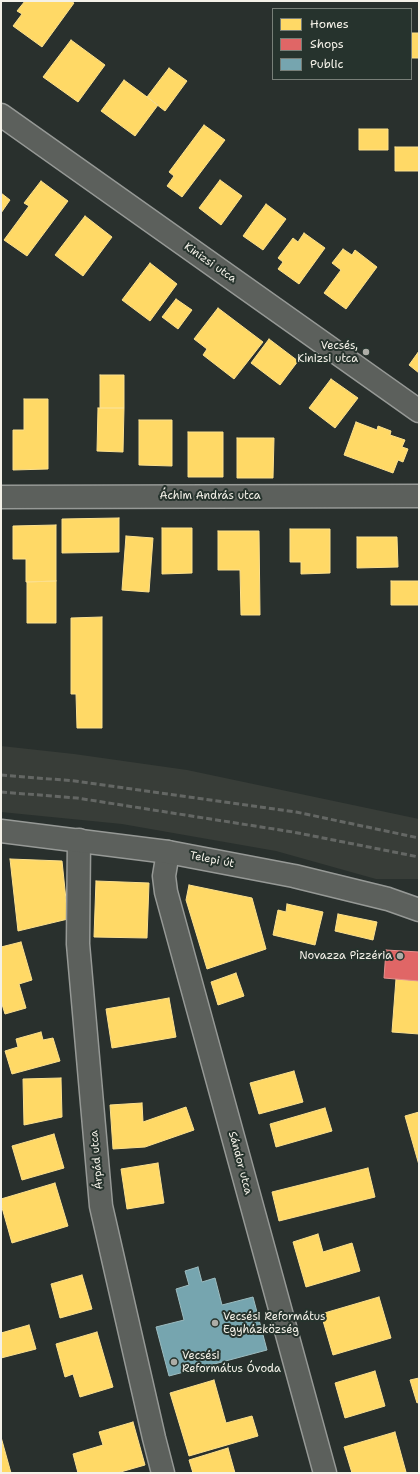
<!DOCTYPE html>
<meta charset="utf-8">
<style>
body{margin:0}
#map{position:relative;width:420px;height:1474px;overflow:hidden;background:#29302d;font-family:"Shantell Sans",sans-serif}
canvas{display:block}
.frame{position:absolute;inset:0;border:2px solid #f4f1e8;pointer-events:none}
.legend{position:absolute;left:272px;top:8px;width:140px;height:72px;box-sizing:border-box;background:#26332d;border:1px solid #787f78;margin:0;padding:5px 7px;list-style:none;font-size:12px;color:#f4f1e8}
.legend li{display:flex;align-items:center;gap:8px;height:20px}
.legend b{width:20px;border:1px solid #787f78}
</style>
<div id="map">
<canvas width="420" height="1474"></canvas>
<div class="frame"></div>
<ul class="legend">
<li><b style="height:11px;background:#ffd966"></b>Homes</li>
<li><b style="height:11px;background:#e06666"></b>Shops</li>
<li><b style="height:11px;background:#76a5af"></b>Public</li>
</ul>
</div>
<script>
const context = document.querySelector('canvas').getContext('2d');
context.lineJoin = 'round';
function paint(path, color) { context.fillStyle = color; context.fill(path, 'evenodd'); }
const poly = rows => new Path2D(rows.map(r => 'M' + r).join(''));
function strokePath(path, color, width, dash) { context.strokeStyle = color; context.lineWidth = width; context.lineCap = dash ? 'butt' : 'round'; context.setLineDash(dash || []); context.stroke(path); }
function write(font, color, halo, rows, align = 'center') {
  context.font = font + ' "Shantell Sans",sans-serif'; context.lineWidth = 4; context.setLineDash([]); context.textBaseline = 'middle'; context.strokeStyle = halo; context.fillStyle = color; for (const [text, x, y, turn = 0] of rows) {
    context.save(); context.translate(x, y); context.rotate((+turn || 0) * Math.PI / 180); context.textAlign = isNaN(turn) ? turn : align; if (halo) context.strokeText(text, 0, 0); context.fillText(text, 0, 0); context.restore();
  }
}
paint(poly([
 [1,746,74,754,187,770,419,819,419,879,376,879,276,851,122,824,1,812]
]), '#383d38');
const homes = poly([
 [25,1,70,1,74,3,42,47,13,26,22,14,17,11,25,1],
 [411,33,419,33,419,58,411,58,411,33],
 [71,40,105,65,78,102,43,77,71,40],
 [169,68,187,81,165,111,147,97,169,68],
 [124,80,158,105,135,136,101,111,124,80],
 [204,125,225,140,182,197,167,186,174,176,169,172,204,125],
 [359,129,388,129,388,150,359,150,359,129],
 [395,147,419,147,419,171,395,171,395,147],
 [220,180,242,196,221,225,199,208,220,180],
 [41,181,68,201,27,256,4,240,29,206,24,203,41,181],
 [1,193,10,200,1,213,1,193],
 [266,204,286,219,263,250,243,236,266,204],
 [85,216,112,237,83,276,55,255,85,216],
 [304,233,325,248,299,284,278,269,283,262,278,258,293,238,298,242,304,233],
 [343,249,352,255,355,250,377,267,346,309,324,293,341,270,332,263,343,249],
 [150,263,177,284,150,321,122,300,150,263],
 [176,299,192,310,178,329,162,317,176,299],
 [218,308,263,342,234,379,203,355,207,349,194,339,218,308],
 [269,339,298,361,280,385,251,363,269,339],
 [419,351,419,373,409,365,419,351],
 [100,375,124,375,124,408,100,408,100,375],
 [331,379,358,398,335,428,309,408,331,379],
 [24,399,48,399,48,469,13,470,13,430,24,430,24,399],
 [98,408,124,408,123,452,97,451,98,408],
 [139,420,172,420,172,466,139,465,139,420],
 [356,422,377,430,378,426,391,431,390,435,405,440,402,447,408,449,403,462,398,460,393,473,344,455,356,422],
 [188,432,223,432,223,477,188,477,188,432],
 [237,438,274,438,273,478,237,478,237,438],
 [119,518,119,552,62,553,62,519,119,518],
 [56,525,56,581,26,582,26,559,13,559,13,526,56,525],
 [162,528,192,528,192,573,162,574,162,528],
 [290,529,330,529,330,573,301,574,301,562,290,562,290,529],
 [218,531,259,531,260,615,241,615,240,570,218,570,218,531],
 [126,536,153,538,149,592,122,590,126,536],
 [357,537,397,537,398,567,357,568,357,537],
 [56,581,56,623,27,623,27,582,56,581],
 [391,581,419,581,419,605,391,605,391,581],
 [102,617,102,728,77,728,76,694,71,694,71,618,102,617],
 [10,859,62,861,68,919,18,931,10,859],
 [96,881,149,883,147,938,94,937,96,881],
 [189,885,252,898,266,949,207,969,186,900,189,885],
 [287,904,323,912,315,945,273,935,278,910,286,912,287,904],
 [338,914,377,922,373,940,335,931,338,914],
 [21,942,32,980,19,984,26,1008,5,1014,1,1001,1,947,21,942],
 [236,973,244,996,218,1005,211,982,236,973],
 [396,979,419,981,419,1034,392,1032,396,979],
 [169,998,176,1037,112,1048,106,1009,169,998],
 [41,1032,43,1040,53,1038,60,1061,12,1074,5,1051,18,1047,16,1039,41,1032],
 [294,1071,303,1102,259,1114,250,1083,294,1071],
 [61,1078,62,1117,24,1125,23,1079,61,1078],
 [142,1103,143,1122,186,1107,194,1130,145,1147,113,1149,110,1105,142,1103],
 [325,1108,332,1131,276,1147,270,1124,325,1108],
 [419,1112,419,1165,405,1116,419,1112],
 [54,1134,64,1168,22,1180,12,1146,54,1134],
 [158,1163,164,1203,127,1209,121,1169,158,1163],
 [368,1168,375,1197,279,1221,272,1192,368,1168],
 [55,1183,68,1226,12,1243,1,1204,1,1199,55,1183],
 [318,1234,323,1252,352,1243,360,1271,306,1287,293,1242,318,1234],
 [82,1275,92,1309,60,1318,51,1284,82,1275],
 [379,1297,391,1338,333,1355,321,1314,379,1297],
 [29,1325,36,1349,1,1358,1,1333,29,1325],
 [97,1332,113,1387,80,1397,73,1374,65,1377,56,1344,97,1332],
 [375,1371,385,1406,345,1418,335,1383,375,1371],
 [419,1378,419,1402,417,1403,410,1380,419,1378],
 [214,1380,226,1423,252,1416,258,1436,189,1456,170,1393,214,1380],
 [133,1422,145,1465,117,1473,78,1473,73,1454,103,1445,99,1432,133,1422],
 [395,1432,406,1472,401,1473,352,1473,344,1447,395,1432],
 [1,1437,11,1473,1,1473,1,1437],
 [228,1448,235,1473,193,1473,189,1460,228,1448]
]);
paint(homes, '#ffd966');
strokePath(homes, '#fce08d', 1);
const shops = poly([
 [386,950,419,952,419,981,384,978,386,950]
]);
paint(shops, '#e06666');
strokePath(shops, '#e6908d', 1);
const public = poly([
 [198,1267,202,1282,215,1278,222,1305,253,1297,267,1350,169,1376,156,1327,184,1320,176,1289,189,1285,185,1271,198,1267]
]);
paint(public, '#76a5af');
strokePath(public, '#9cbcc0', 1);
const street = poly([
 [1,115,419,411],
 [1,497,419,496],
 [79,840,78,944,101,1206,154,1438,163,1473],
 [168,852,164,876,166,892,325,1473]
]);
const secondary = poly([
 [1,831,168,852,294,876,388,899,419,910]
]);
strokePath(street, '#969996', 25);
strokePath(secondary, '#969996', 25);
strokePath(street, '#5c605c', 22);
strokePath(secondary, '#5c605c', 22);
strokePath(poly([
 [1,775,75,781,296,812,419,838],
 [1,792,77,798,293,832,419,857]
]), '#646764', 3, [6, 3]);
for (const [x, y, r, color] of [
 [366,352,4,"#adada7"],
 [400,956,4,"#adada7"],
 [215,1323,4,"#adada7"],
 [174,1362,4,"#adada7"]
]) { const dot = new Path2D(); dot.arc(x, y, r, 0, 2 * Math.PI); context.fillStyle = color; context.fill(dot); strokePath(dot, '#26332d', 1.5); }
write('11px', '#f4f1e8', '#26332d', [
 ["Kinizsi utca",210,263,35],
 ["Áchim András utca",210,496],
 ["Telepi út",212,860,11],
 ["Árpád utca",97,1160,-95],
 ["Sándor utca",240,1163,75]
]);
write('11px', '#f4f1e8', '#26332d', [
 ["Vecsés,",358,346],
 ["Kinizsi utca",358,359],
 ["Novazza Pizzéria",392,956],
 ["Vecsési Református",223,1317,"left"],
 ["Egyházközség",223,1330,"left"],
 ["Vecsési",182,1356,"left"],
 ["Református Óvoda",182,1369,"left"]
], 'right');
</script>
